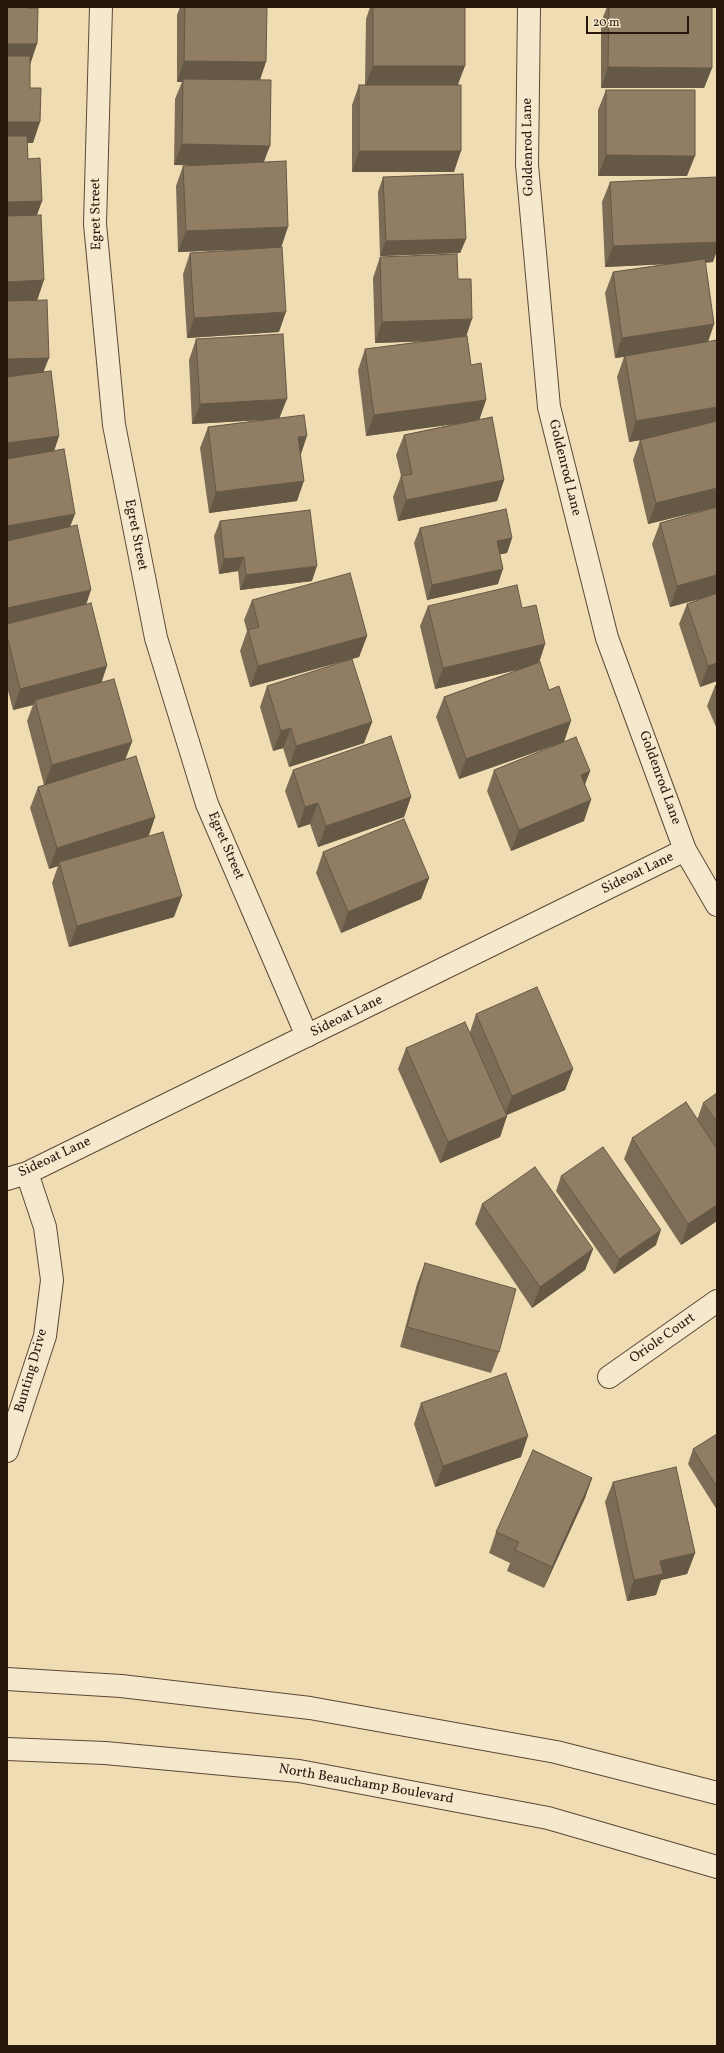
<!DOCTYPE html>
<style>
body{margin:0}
#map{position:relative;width:724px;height:2053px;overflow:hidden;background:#f0dcb2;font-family:Vollkorn,serif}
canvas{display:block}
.frame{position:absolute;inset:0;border:8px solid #29170e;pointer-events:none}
.scale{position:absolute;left:586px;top:16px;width:103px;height:18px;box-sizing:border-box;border:2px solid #29170e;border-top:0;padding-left:5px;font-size:12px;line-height:14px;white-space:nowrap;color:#29170e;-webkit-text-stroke:3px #f5e8cd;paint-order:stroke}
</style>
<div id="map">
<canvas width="724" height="2053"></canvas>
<div class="frame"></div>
<div class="scale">20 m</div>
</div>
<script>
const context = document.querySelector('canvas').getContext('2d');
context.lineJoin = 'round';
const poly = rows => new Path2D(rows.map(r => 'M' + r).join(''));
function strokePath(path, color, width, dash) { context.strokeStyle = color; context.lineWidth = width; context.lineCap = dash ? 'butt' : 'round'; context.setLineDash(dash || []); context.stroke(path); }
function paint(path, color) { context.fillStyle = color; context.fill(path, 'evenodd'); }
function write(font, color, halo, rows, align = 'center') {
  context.font = font + ' Vollkorn,serif'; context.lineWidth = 3; context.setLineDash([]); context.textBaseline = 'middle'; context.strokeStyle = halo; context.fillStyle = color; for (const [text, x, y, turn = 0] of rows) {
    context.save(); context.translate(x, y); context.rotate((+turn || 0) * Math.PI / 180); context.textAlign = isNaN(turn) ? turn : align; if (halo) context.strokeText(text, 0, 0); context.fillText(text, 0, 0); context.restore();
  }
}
const minor = poly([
 [101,7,95,224,114,425,156,638,207,804,307,1036],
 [529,7,527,165,549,407,607,638,685,850,717,905],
 [7,1179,27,1173,685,850],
 [609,1377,717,1301],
 [7,1451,45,1336,52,1280,45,1227,27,1173]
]);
const tertiary = poly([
 [7,1679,121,1686,310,1708,556,1752,717,1793],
 [7,1749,105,1753,299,1771,548,1818,717,1867]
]);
strokePath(minor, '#5b4837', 24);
strokePath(tertiary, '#5b4837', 24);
strokePath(minor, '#f5e8cd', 22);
strokePath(tertiary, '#f5e8cd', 22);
paint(poly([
 [7,7,30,64,30,88,33,143,27,143,28,159,42,201,37,215,37,300,44,372,59,436,54,451,70,527,102,682,125,759,155,817,148,837,174,917,69,947,52,883,58,866,49,869,30,808,38,787,44,785,27,721,33,705,13,710,7,687],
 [180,7,267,7,260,80,264,162,281,248,279,332,187,338,183,274,190,253,269,248,178,252,176,186,183,166,194,165,174,165,175,99,182,82,177,82,177,15],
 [370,7,373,7,458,85,454,172,352,172,352,105,359,85,365,85,366,19],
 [607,7,712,7,712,68,704,88,601,88,601,22],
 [606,90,687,176,598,176,598,110],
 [383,177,466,239,460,253,380,256,378,192],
 [610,182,713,262,705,263,714,324,708,341,717,507,648,524,633,460,640,440,629,442,617,377,624,357,615,358,605,293,613,272,666,264,605,267,602,202],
 [380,257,458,279,471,365,486,400,479,419,504,480,497,501,398,521,393,497,401,476,396,455,404,435,459,423,366,436,358,370,365,349,428,341,375,343,373,278],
 [196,339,280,418,301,455,297,501,209,513,200,448,208,427,261,420,192,424,189,360],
 [717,507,717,681,700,687,679,624,687,604,704,598,670,607,652,544,660,523],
 [220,521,312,581,240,590,238,571,219,574,214,536],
 [420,528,512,538,507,553,500,554,498,584,427,600,414,543],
 [252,600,367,636,359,657,250,687,240,651,247,631,244,620],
 [428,606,522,608,545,644,539,663,564,742,459,779,436,717,444,697,521,669,435,689,420,626],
 [717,685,717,729,707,706,715,686],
 [267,686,372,722,364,743,289,767,283,748,273,751,260,707],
 [293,770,411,797,404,817,318,847,310,824,298,828,285,791],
 [494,770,590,771,585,784,584,821,511,851,487,791],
 [323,852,429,878,421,899,341,933,316,873],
 [476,1014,573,1069,565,1090,507,1115,500,1137,440,1163,398,1069,406,1048,470,1032],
 [717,1093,717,1221,681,1245,624,1159,632,1138,697,1120,703,1103],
 [561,1176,656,1245,614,1274,556,1191],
 [482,1204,593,1249,585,1270,532,1308,475,1224],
 [425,1263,499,1352,491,1373,400,1347,417,1284],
 [421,1403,521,1457,435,1487,414,1424],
 [717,1434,717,1510,688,1464,693,1449],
 [592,1478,585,1498,544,1588,507,1571,510,1563,489,1553,496,1532],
 [613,1482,695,1553,687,1574,661,1580,656,1595,627,1601,605,1502]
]), '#7c6c55');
paint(poly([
 [7,44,37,44,30,65,7,65],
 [184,61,266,62,259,83,183,79,182,82,177,82],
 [373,66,465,66,457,87,365,86],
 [608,67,712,68,704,88,601,88],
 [7,122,40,122,33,143,7,142],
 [182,144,270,146,262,167,174,165],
 [359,151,461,151,454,172,352,172],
 [606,155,695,156,687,176,598,176],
 [42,201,34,222,7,223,7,202],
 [288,227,281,248,178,252,186,231],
 [466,239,460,253,380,256,386,241],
 [717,242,717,251,713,262,605,267,613,246],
 [44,280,37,301,7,302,7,282],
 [286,312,279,332,187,338,194,318],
 [472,319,465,340,375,343,382,322],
 [714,324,707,345,615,358,622,338],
 [49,358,41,378,7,380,7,359],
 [287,399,279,419,192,424,200,404],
 [486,400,479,421,366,436,374,415],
 [717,407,717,427,629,442,636,421],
 [59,436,52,457,7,463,7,443],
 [307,436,300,457,298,437],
 [504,480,497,501,398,521,406,500],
 [304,481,297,501,209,513,216,492],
 [717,488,717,507,648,524,656,503],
 [75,514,67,535,7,546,7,526],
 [512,538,507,553,492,556,497,541],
 [244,557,238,571,219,574,224,559],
 [317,566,312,581,240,590,246,575],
 [503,569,498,584,427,600,432,585],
 [717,575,717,594,670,607,677,586],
 [91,590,84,611,7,628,7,608],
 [367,636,359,657,250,687,258,666],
 [545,644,538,665,435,689,443,668],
 [717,663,717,681,700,687,708,666],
 [107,666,100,687,35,700,33,705,13,710,20,689],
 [571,721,564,742,459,779,466,759],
 [372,722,364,743,289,767,296,746],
 [291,728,283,748,273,751,281,731],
 [132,742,124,763,44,785,52,765],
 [590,771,582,792,581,775],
 [411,797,404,817,318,847,326,826],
 [591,800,584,821,511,851,519,830],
 [318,803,310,824,298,828,305,807],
 [155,817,148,838,59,862,58,866,49,869,57,848],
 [429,878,421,899,341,933,348,912],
 [182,896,174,917,69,947,77,926],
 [573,1069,565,1090,504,1116,512,1096],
 [507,1116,500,1137,440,1163,448,1142],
 [717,1205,717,1221,681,1245,688,1224],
 [661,1230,656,1245,614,1274,619,1259],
 [593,1249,585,1270,532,1308,540,1287],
 [528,1436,521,1457,435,1487,443,1466],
 [592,1478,585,1498,544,1588,552,1567],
 [695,1553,687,1574,661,1580,656,1595,627,1601,634,1580,660,1561]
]), '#655845');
const building = poly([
 [7,7,27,7,27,8,38,8,37,44,7,44,7,7],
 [185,7,267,7,266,62,184,61,185,7],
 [373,7,465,7,465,66,373,66,373,7],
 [609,7,712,7,712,68,608,67,609,7],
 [7,56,30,56,30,88,41,88,40,122,7,122,7,56],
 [183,79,271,80,270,146,182,144,183,79],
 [359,85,461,85,461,151,359,151,359,85],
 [606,90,695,90,695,156,606,155,606,90],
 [7,136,27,136,28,159,40,158,42,201,7,202,7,136],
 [286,161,288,227,186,231,183,166,286,161],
 [463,174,466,239,386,241,383,177,463,174],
 [717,177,717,242,613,246,610,182,717,177],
 [41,215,44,280,7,282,7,216,41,215],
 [282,247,286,312,194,318,190,253,282,247],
 [457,254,458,279,471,279,472,319,382,322,380,257,457,254],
 [705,259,714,324,622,338,613,272,705,259],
 [47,300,49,358,7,359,7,301,47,300],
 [283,334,287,399,200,404,196,339,283,334],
 [467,336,471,365,481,363,486,400,374,415,365,349,467,336],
 [717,340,717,407,636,421,625,356,717,340],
 [51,371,59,436,7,443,7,377,51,371],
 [304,415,307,436,298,437,304,481,216,492,208,427,304,415],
 [492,417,504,480,406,500,401,476,412,474,404,435,492,417],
 [717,421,717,488,656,503,640,440,717,421],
 [64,449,75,514,7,526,7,459,64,449],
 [717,507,717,575,677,586,660,523,717,507],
 [506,509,512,538,497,541,503,569,432,585,420,528,506,509],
 [310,510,317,566,246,575,244,557,224,559,220,521,310,510],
 [77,525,91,590,7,608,7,541,77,525],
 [350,573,367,636,258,666,248,630,259,627,252,600,350,573],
 [517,585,522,608,536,605,545,644,443,668,428,606,517,585],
 [717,593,717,663,708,666,687,604,717,593],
 [91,603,107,666,20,689,7,636,7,624,91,603],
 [352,659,372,722,296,746,291,728,281,731,267,686,352,659],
 [540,662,549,690,559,686,571,721,466,759,444,697,540,662],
 [114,679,132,742,52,765,35,700,114,679],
 [717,685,717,690,715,686,717,685],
 [391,736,411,797,326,826,318,803,305,807,293,770,391,736],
 [576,737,590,771,581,775,591,800,519,830,494,770,576,737],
 [136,756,155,817,57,848,38,787,136,756],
 [404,819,429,878,348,912,323,852,404,819],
 [163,832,182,896,77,926,59,862,163,832],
 [537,987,573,1069,512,1096,476,1014,537,987],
 [465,1022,507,1116,448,1142,406,1048,465,1022],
 [717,1093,717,1122,703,1103,717,1093],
 [686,1102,717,1149,717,1205,688,1224,632,1138,686,1102],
 [603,1147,661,1230,619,1259,561,1176,603,1147],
 [535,1167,593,1249,540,1287,482,1204,535,1167],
 [425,1263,516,1289,499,1352,407,1327,425,1263],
 [506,1373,528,1436,443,1466,421,1403,506,1373],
 [717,1434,717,1487,693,1449,717,1434],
 [533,1450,592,1478,552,1567,515,1550,519,1542,496,1532,533,1450],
 [676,1467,695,1553,660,1561,663,1574,634,1580,613,1482,676,1467]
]);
paint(building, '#907d63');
strokePath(building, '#655845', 1);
write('14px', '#29170e', '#f5e8cd', [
 ["Goldenrod Lane",529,147,-91],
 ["Egret Street",97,214,-91],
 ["Goldenrod Lane",564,468,76],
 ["Egret Street",135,535,79],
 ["Goldenrod Lane",659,778,70],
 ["Egret Street",225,846,67],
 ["Sideoat Lane",638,874,-26],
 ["Sideoat Lane",347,1017,-26],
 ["Sideoat Lane",55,1158,-25],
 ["Oriole Court",663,1339,-35],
 ["Bunting Drive",32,1371,-74],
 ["North Beauchamp Boulevard",366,1785,10]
]);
</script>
